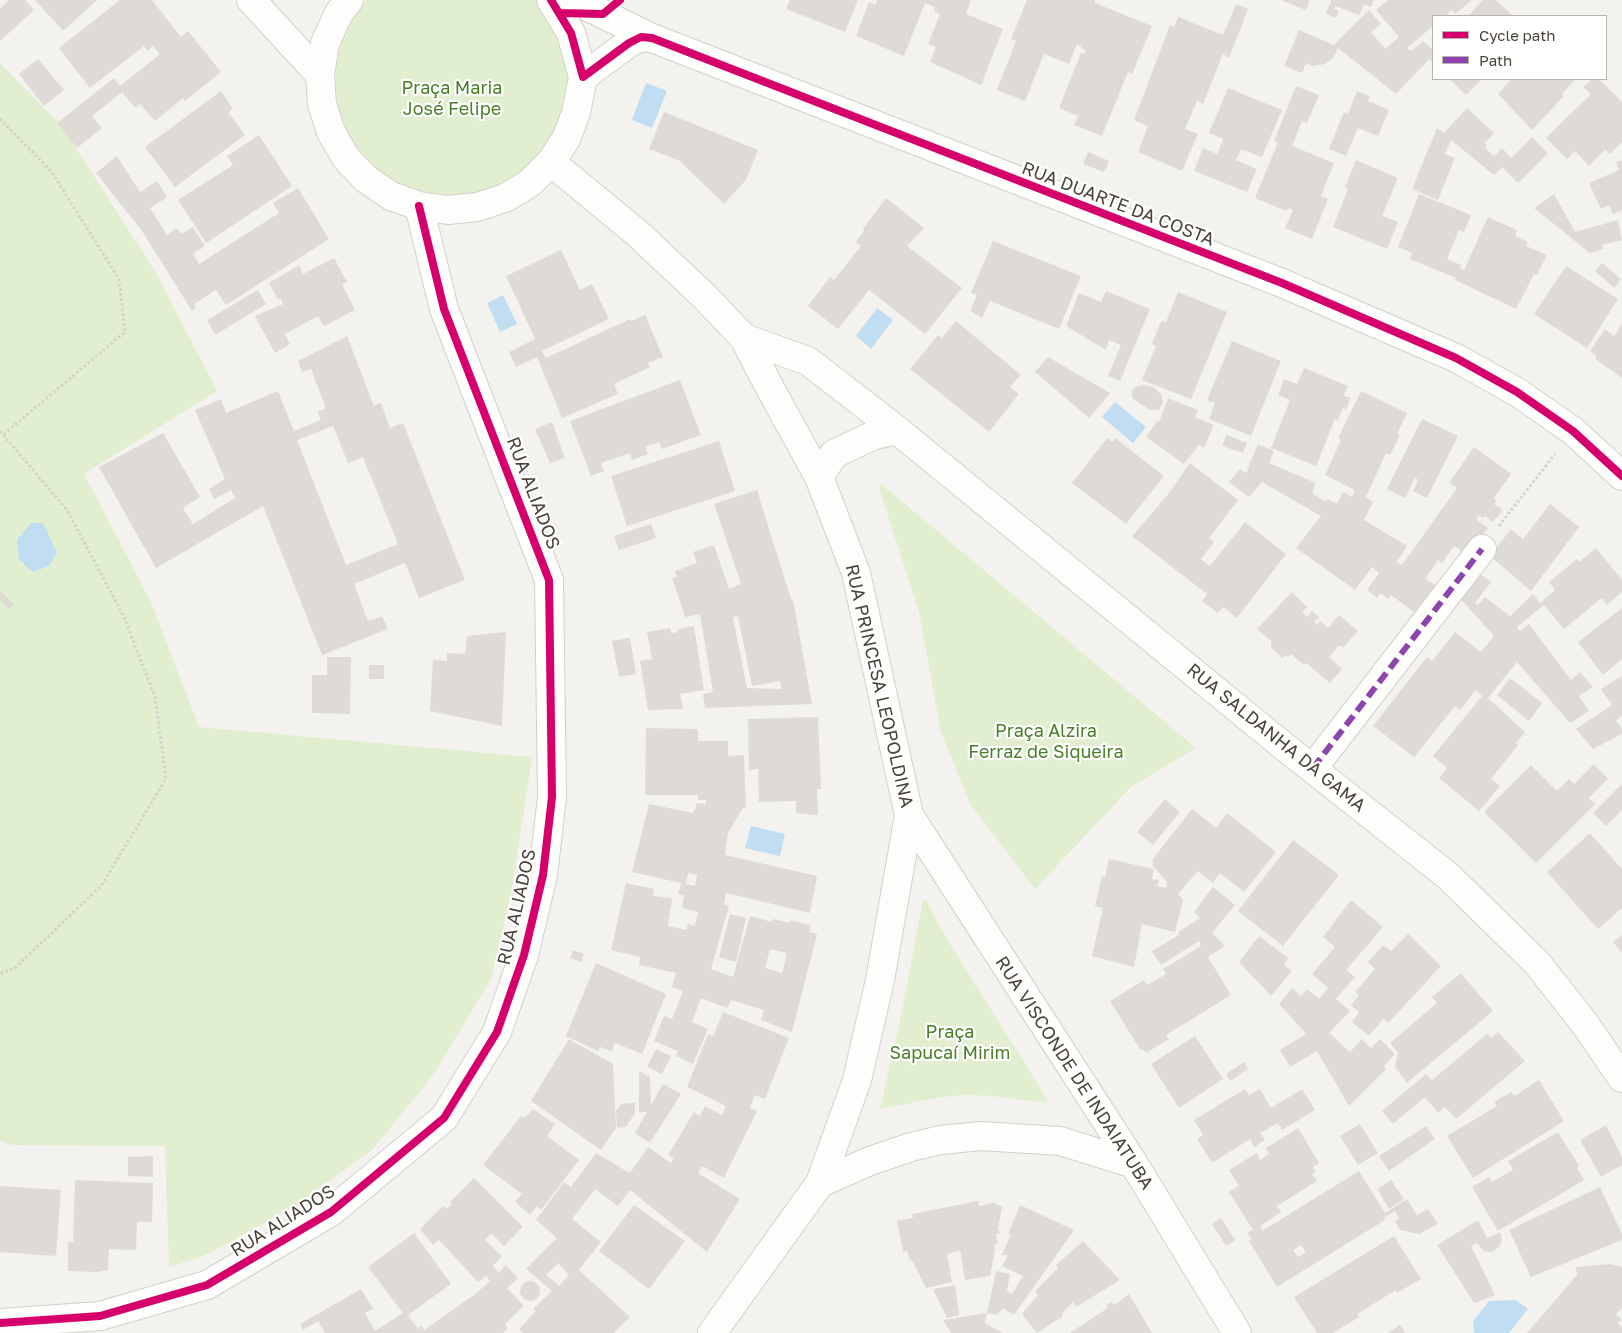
<!DOCTYPE html>
<meta charset="utf-8">
<style>
body{margin:0}
#map{position:relative;width:1622px;height:1333px;overflow:hidden;background:#f4f2ee;font-family:"Golos Text",sans-serif}
canvas{display:block}
.legend{position:absolute;left:1432px;top:15px;width:175px;height:65px;box-sizing:border-box;background:#fff;border:1px solid #b7b4b0;margin:0;padding:6px 9px;list-style:none;font-size:15px;color:#4b4439}
.legend li{display:flex;align-items:center;gap:10px;height:25px}
.legend b{width:25px;border:1px solid #b7b4b0}
</style>
<div id="map">
<canvas width="1622" height="1333"></canvas>
<ul class="legend">
<li><b style="height:6px;background:#d6006c"></b>Cycle path</li>
<li><b style="height:6px;background:#8e44ad"></b>Path</li>
</ul>
</div>
<script>
const context = document.querySelector('canvas').getContext('2d');
context.lineJoin = 'round';
function paint(path, color) { context.fillStyle = color; context.fill(path, 'evenodd'); }
const poly = rows => new Path2D(rows.map(r => 'M' + r).join(''));
function strokePath(path, color, width, dash) { context.strokeStyle = color; context.lineWidth = width; context.lineCap = dash ? 'butt' : 'round'; context.setLineDash(dash || []); context.stroke(path); }
function write(font, color, halo, rows, align = 'center') {
  context.font = font + ' "Golos Text",sans-serif'; context.lineWidth = 4.5; context.setLineDash([]); context.textBaseline = 'middle'; context.strokeStyle = halo; context.fillStyle = color; for (const [text, x, y, turn = 0] of rows) {
    context.save(); context.translate(x, y); context.rotate((+turn || 0) * Math.PI / 180); context.textAlign = isNaN(turn) ? turn : align; if (halo) context.strokeText(text, 0, 0); context.fillText(text, 0, 0); context.restore();
  }
}
paint(poly([
 [366,0,540,0,563,35,571,73,566,112,550,147,522,175,487,192,449,197,410,190,377,170,351,141,337,105,335,66,345,29],
 [0,63,62,126,156,273,217,391,84,474,151,602,199,727,532,757,512,889,491,979,434,1074,373,1149,289,1210,201,1257,169,1267,165,1146,13,1145,0,1141],
 [880,483,1196,748,1131,787,1035,889,970,804,941,732,919,612,879,488],
 [926,900,945,936,1047,1099,1047,1103,992,1096,967,1095,942,1097,880,1109,900,1021,923,901]
]), '#e1eecf');
paint(poly([
 [646,83,667,91,652,128,632,120],
 [503,295,517,324,500,332,487,303],
 [877,308,893,320,871,349,856,336],
 [1115,402,1146,427,1133,443,1102,417],
 [31,523,43,523,57,553,49,566,32,572,19,559,17,540],
 [751,826,785,834,780,856,745,848],
 [1516,1300,1528,1309,1509,1333,1474,1333,1473,1321,1489,1301]
]), '#c0ddf1');
paint(poly([
 [9,0,25,0,34,10,0,41,0,9],
 [35,0,97,0,63,31],
 [120,0,152,0,181,37,188,31,221,72,185,101,183,98,155,121,140,104,135,108,122,92,92,116,102,128,77,148,57,123,114,78,120,86,160,54,153,46,148,51,144,46,90,88,59,48],
 [790,0,858,0,845,32,786,9],
 [877,0,971,0,966,14,1003,29,981,85,930,62,936,47,928,44,940,14,934,11,935,7,925,3,904,56,856,36,869,2,876,5],
 [1027,0,1095,0,1095,3,1152,26,1132,74,1128,72,1102,136,1074,125,1078,116,1059,108,1081,53,1084,54,1086,50,1081,48,1081,46,1077,44,1069,64,1044,54,1025,101,997,90,1016,41,1011,39],
 [1281,0,1310,0,1306,10],
 [1331,0,1374,0,1371,7,1364,4,1359,15,1335,6,1334,9,1339,11,1336,18,1326,14],
 [1388,0,1472,0,1455,14,1452,10,1445,16,1433,16,1433,26,1407,48,1411,51,1423,41,1433,50,1433,63,1429,59,1396,94,1338,48,1333,58,1325,64,1313,66,1306,63,1302,73,1284,66,1299,30,1334,45,1369,10,1381,24,1371,32,1385,49,1399,37,1376,10],
 [1483,0,1496,0,1513,16,1468,16],
 [1236,4,1248,9,1229,58,1223,54,1203,104,1197,101,1185,129,1198,134,1182,171,1138,152,1148,126,1134,120,1170,25,1174,27,1178,17,1223,35],
 [38,59,64,90,44,106,19,74],
 [1449,79,1482,79,1466,95],
 [1512,79,1576,79,1562,94,1564,96,1532,130,1498,94],
 [1592,79,1599,79,1622,102,1622,142,1610,154,1605,150,1589,166,1575,151,1567,159,1546,138,1591,94,1583,87],
 [1296,86,1319,95,1307,123,1302,121,1292,146,1334,163,1321,196,1328,199,1312,239,1285,228,1293,210,1288,208,1286,211,1255,198,1278,142,1274,141],
 [1228,88,1282,110,1262,157,1241,149,1236,160,1257,169,1247,192,1194,171,1203,148,1217,154,1223,139,1209,133],
 [221,91,233,109,228,112,245,135,175,187,145,147],
 [1357,91,1370,96,1368,101,1389,110,1378,136,1358,128,1346,156,1329,149,1344,112,1348,114],
 [1467,108,1494,133,1485,143,1487,145,1485,148,1494,156,1502,148,1511,158,1532,137,1548,153,1518,183,1502,167,1494,175,1451,140,1445,154,1455,158,1438,200,1412,189,1437,128,1444,133],
 [664,112,758,150,746,180,724,204,680,161,649,149],
 [259,135,292,186,206,243,178,200,233,165,227,156],
 [1088,152,1109,161,1104,172,1083,164],
 [117,156,140,192,157,181,167,197,150,208,167,235,177,228,181,234,193,227,205,246,193,254,199,264,279,213,273,203,298,188,329,239,226,305,216,290,194,304,196,308,192,311,142,231,96,173],
 [1356,160,1398,178,1382,216,1398,222,1387,249,1333,227,1348,189,1345,188],
 [1622,160,1622,210,1613,214,1609,205,1601,209,1589,183,1619,170,1616,162],
 [1419,194,1471,215,1464,232,1459,230,1447,259,1461,265,1460,268,1464,270,1488,217,1517,230,1515,236,1528,242,1526,246,1547,255,1537,275,1534,274,1516,309,1455,280,1456,278,1410,259,1412,253,1398,247],
 [1554,194,1575,232,1618,220,1622,240,1602,245,1603,249,1590,253,1534,208],
 [886,198,924,228,907,246,962,288,925,334,869,290,838,329,808,306,830,277,834,280,861,246,856,242,864,231,863,229],
 [993,241,1081,276,1059,329,990,301,982,318,970,311,977,295,971,293],
 [561,250,580,290,592,284,609,319,542,351,546,358,630,319,631,321,645,315,663,357,648,363,650,367,614,384,618,394,562,418,537,357,516,367,509,352,535,339,506,276],
 [334,258,347,282,342,284,355,310,324,326,318,316,285,334,290,344,275,353,255,316,283,304,281,298,278,300,269,283,299,265,303,274],
 [1602,263,1621,279,1614,288,1595,271],
 [1566,266,1618,299,1587,348,1534,314],
 [258,290,266,304,215,335,207,320],
 [1106,291,1150,309,1120,381,1108,376,1121,345,1109,340,1106,350,1066,326,1079,293,1101,302],
 [1178,292,1227,312,1191,399,1142,380,1156,346,1152,344,1161,321,1166,322],
 [956,321,1021,375,1010,387,1019,394,989,432,910,369,938,335,942,338],
 [1622,324,1622,378,1595,359,1597,356,1590,351,1605,329,1614,336],
 [347,336,374,406,381,403,390,428,403,423,465,580,419,598,405,563,354,584,368,621,382,616,388,629,322,655,263,506,156,568,99,467,163,433,200,497,183,508,193,524,235,498,231,490,214,499,209,489,225,479,195,410,221,399,226,413,278,391,294,431,321,420,318,412,326,408,311,369,302,372,298,361],
 [333,426,348,463,363,457,398,544,346,565,297,440],
 [1232,341,1281,361,1251,436,1209,419,1215,403,1207,400],
 [1048,357,1110,393,1089,418,1035,372],
 [1304,368,1348,386,1344,396,1351,398,1346,410,1343,408,1338,420,1335,419,1316,466,1271,448,1290,400,1278,395,1284,379,1297,384],
 [680,380,701,435,662,449,659,442,645,447,648,454,632,460,630,453,601,463,604,471,591,476,570,421],
 [1142,385,1153,387,1161,394,1163,403,1159,410,1150,410,1132,398,1132,391,1135,387],
 [1361,391,1407,413,1397,434,1400,435,1390,455,1386,453,1366,497,1373,502,1364,520,1407,546,1397,562,1402,565,1457,488,1449,483,1474,447,1511,474,1494,498,1497,501,1494,504,1503,510,1493,522,1485,516,1483,518,1479,515,1476,519,1488,528,1467,555,1454,546,1442,563,1438,560,1425,579,1440,588,1418,615,1391,595,1388,599,1381,593,1377,598,1367,590,1379,573,1372,567,1355,590,1296,548,1321,516,1262,482,1249,497,1229,482,1240,469,1246,473,1258,444,1274,451,1269,463,1316,483,1312,493,1326,502,1328,499,1337,504,1343,492,1352,497,1355,490,1325,475,1341,440,1338,438],
 [1168,398,1198,410,1195,417,1214,425,1204,448,1199,445,1184,464,1146,437,1157,421,1159,422],
 [1422,419,1458,436,1427,498,1413,491,1418,480,1415,478,1405,498,1387,489],
 [552,422,565,458,550,463,535,429],
 [1227,435,1247,443,1243,453,1222,446],
 [1107,438,1112,442,1115,438,1164,476,1126,524,1072,483],
 [719,441,735,491,627,526,611,476],
 [1190,463,1238,500,1209,538,1214,542,1201,559,1210,566,1245,522,1286,554,1237,618,1223,607,1218,613,1202,601,1207,594,1132,536,1166,497],
 [757,490,791,599,793,599,812,704,705,708,703,694,713,692,700,614,685,617,672,578,677,577,675,571,697,563,693,552,714,545,729,589,741,584,714,504],
 [738,616,752,686,780,681,782,689,747,688,733,617],
 [1550,504,1579,527,1531,591,1490,556,1511,529,1523,539],
 [651,524,656,538,619,550,614,536],
 [1596,548,1622,580,1622,592,1607,605,1602,598,1564,629,1544,605,1517,627,1520,631,1529,624,1571,680,1580,672,1593,687,1579,696,1589,711,1570,723,1517,662,1488,698,1525,732,1516,743,1518,745,1491,779,1500,786,1479,811,1439,778,1447,768,1433,756,1482,696,1476,690,1460,710,1455,706,1414,757,1373,726,1427,657,1432,661,1455,632,1481,652,1494,636,1458,596,1477,572,1491,582,1475,603,1478,605,1485,597,1510,616,1533,594,1540,603,1555,590,1549,582,1577,559,1579,562],
 [0,590,14,605,9,609,0,599],
 [1292,592,1307,607,1302,612,1307,617,1312,611,1319,617,1314,622,1317,625,1320,621,1328,628,1339,615,1358,631,1343,648,1339,645,1329,657,1342,669,1330,683,1306,663,1304,665,1291,654,1288,657,1285,655,1282,658,1271,647,1271,641,1257,629],
 [1622,608,1622,659,1603,675,1578,642],
 [694,626,704,690,680,694,683,709,648,710,640,661,652,659,647,632,670,628,671,633,678,632,678,629],
 [506,632,502,726,430,711,433,660,447,661,447,653,465,654,467,636],
 [630,638,636,674,619,677,612,641],
 [327,657,351,657,350,714,312,713,312,675,327,675],
 [369,665,384,665,384,679,369,679],
 [1622,676,1622,716,1616,720,1622,729,1622,734,1593,749,1576,729,1612,705,1601,689],
 [1510,678,1542,703,1529,721,1497,695],
 [818,717,821,789,817,789,818,815,796,813,796,801,759,802,758,769,749,770,748,719],
 [646,728,698,729,698,741,728,741,728,756,744,755,746,808,743,808,728,833,725,855,817,876,810,913,726,893,724,905,729,906,711,969,733,977,750,916,772,922,773,919,790,923,790,920,810,925,809,932,817,934,792,1032,761,1020,764,1010,731,1000,727,1008,701,998,692,1022,708,1029,693,1064,676,1056,678,1051,654,1041,664,1016,672,1019,683,991,672,987,676,973,639,965,640,957,611,950,626,883,654,889,653,896,672,898,668,926,686,930,688,924,695,926,698,912,682,908,684,896,678,894,681,883,632,872,649,804,693,813,697,803,706,804,706,800,698,800,698,795,645,795],
 [688,873,697,875,695,886,686,884],
 [770,949,787,953,782,973,765,968],
 [1594,764,1608,779,1589,798,1595,804,1536,863,1484,812,1531,765,1557,791,1569,779,1574,784],
 [1622,784,1622,810,1606,826,1593,813],
 [1165,799,1180,812,1153,845,1137,832],
 [1192,809,1216,828,1227,813,1276,852,1244,892,1220,873,1213,883,1198,871,1178,894,1183,900,1175,932,1142,924,1134,967,1092,956,1103,908,1095,906,1102,876,1105,877,1109,859,1154,869,1152,879,1159,880,1157,886,1166,888,1167,882,1152,865,1154,862,1152,860],
 [1590,833,1622,869,1622,908,1598,929,1547,872],
 [1293,840,1339,875,1283,946,1238,911],
 [1213,887,1235,905,1212,933,1225,946,1208,957,1231,995,1166,1035,1169,1039,1146,1053,1143,1049,1141,1051,1110,1001,1144,980,1147,985,1166,974,1163,969,1201,946,1199,941,1161,965,1152,951,1179,935,1178,932,1200,918,1194,912],
 [1351,900,1383,927,1346,970,1355,977,1336,999,1350,1011,1329,1033,1350,1052,1362,1039,1371,1048,1380,1039,1395,1054,1384,1066,1386,1069,1349,1106,1317,1051,1290,1067,1280,1050,1306,1034,1279,1004,1292,988,1301,996,1307,989,1319,999,1328,988,1312,974,1335,947,1323,937],
 [730,914,746,918,736,962,719,957],
 [1408,934,1441,966,1388,1023,1384,1018,1369,1036,1352,1022,1359,1012,1351,1005,1359,995,1355,992,1375,969,1368,962,1383,945,1391,951],
 [1622,935,1622,953,1613,942],
 [1259,936,1288,958,1284,965,1292,971,1271,996,1239,962],
 [573,950,584,954,581,962,570,958],
 [596,963,666,994,642,1054,615,1043,612,1051,600,1047,598,1051,566,1036],
 [1461,973,1493,1011,1407,1083,1395,1067,1398,1053,1390,1043,1437,1003,1432,997],
 [723,1012,789,1038,765,1099,755,1095,750,1108,757,1111,724,1178,702,1166,698,1173,740,1199,707,1252,630,1190,618,1206,595,1189,572,1219,601,1242,579,1270,630,1317,614,1333,523,1333,519,1329,536,1311,533,1309,552,1291,526,1269,557,1238,536,1220,564,1182,571,1187,596,1153,630,1173,648,1147,671,1163,674,1158,668,1155,694,1112,700,1116,705,1106,722,1115,726,1106,687,1087,708,1034,713,1036],
 [558,1263,569,1275,559,1286,546,1275],
 [1498,1032,1525,1061,1456,1119,1445,1107,1438,1113,1425,1097,1393,1124,1382,1111,1426,1074,1432,1080,1487,1034,1491,1038],
 [1195,1036,1223,1079,1179,1108,1151,1064],
 [569,1039,613,1064,616,1128,601,1150,531,1101],
 [656,1049,671,1056,662,1074,647,1067],
 [1244,1062,1248,1069,1230,1081,1226,1074],
 [639,1071,650,1077,651,1105,663,1084,681,1094,650,1143,635,1133,647,1112,639,1112],
 [1539,1080,1564,1121,1473,1178,1447,1136,1497,1106,1494,1102,1511,1092,1514,1096],
 [1245,1089,1249,1095,1260,1089,1271,1108,1302,1089,1315,1110,1282,1130,1278,1123,1260,1133,1265,1140,1254,1147,1250,1139,1212,1163,1197,1139,1203,1135,1194,1120],
 [635,1103,635,1113,626,1127,617,1128,616,1111,621,1104],
 [533,1109,555,1124,547,1136,579,1160,541,1210,537,1206,530,1215,515,1202,522,1194,483,1165,521,1116,524,1118],
 [1360,1124,1378,1153,1358,1165,1340,1136],
 [1606,1125,1622,1157,1622,1165,1601,1177,1580,1140],
 [1426,1126,1435,1139,1389,1171,1379,1156],
 [1298,1128,1319,1163,1313,1167,1316,1172,1312,1174,1317,1181,1277,1206,1281,1212,1260,1226,1262,1231,1359,1171,1385,1213,1407,1199,1417,1215,1428,1209,1438,1224,1419,1234,1400,1230,1395,1221,1399,1218,1395,1211,1384,1218,1385,1220,1277,1287,1249,1241,1252,1239,1247,1233,1253,1230,1229,1192,1239,1186,1229,1170,1257,1153,1260,1160,1269,1154,1266,1148],
 [1301,1245,1306,1252,1298,1257,1293,1250],
 [1558,1132,1579,1166,1577,1168,1584,1180,1498,1231,1472,1187,1489,1177,1492,1182,1513,1170,1508,1161],
 [153,1156,153,1177,128,1176,128,1157],
 [474,1178,523,1227,504,1246,491,1233,485,1240,502,1256,493,1266,499,1273,506,1265,518,1278,507,1288,524,1306,505,1324,508,1329,503,1333,325,1333,318,1321,303,1330,300,1324,361,1289,373,1309,365,1313,375,1331,403,1313,368,1267,414,1233,451,1284,408,1315,418,1329,421,1325,424,1330,474,1295,490,1281,486,1276,478,1282,439,1240,433,1245,420,1229,443,1206,447,1209,452,1204,450,1202],
 [75,1180,153,1183,152,1222,137,1222,136,1250,109,1249,108,1270,97,1272,68,1271,68,1242,73,1242],
 [1391,1180,1404,1199,1389,1209,1377,1189],
 [0,1186,61,1190,56,1256,0,1252],
 [1600,1187,1622,1234,1622,1240,1531,1277,1509,1230],
 [978,1201,979,1206,994,1203,1002,1207,998,1229,1000,1233,996,1234,998,1244,994,1245,995,1250,990,1276,965,1280,960,1250,947,1254,952,1282,926,1288,912,1260,910,1260,907,1251,903,1252,897,1221,913,1218,912,1214],
 [634,1205,685,1241,649,1289,599,1251],
 [1020,1205,1074,1230,1014,1315,1003,1308,996,1315,987,1313,996,1271,1010,1274,1007,1291,1012,1294,1023,1276,1002,1266,1008,1255,1002,1255,1011,1234,1008,1234],
 [1221,1218,1235,1240,1226,1246,1212,1224],
 [1478,1220,1487,1238,1500,1232,1502,1240,1500,1246,1492,1252,1483,1251,1477,1243,1471,1246,1495,1295,1474,1303,1437,1245],
 [1394,1236,1421,1279,1397,1293,1396,1290,1357,1314,1359,1317,1333,1333,1317,1333,1294,1297],
 [1083,1241,1120,1280,1076,1307,1073,1302,1062,1313,1063,1316,1037,1333,1022,1314,1038,1295,1035,1291,1058,1268,1056,1265],
 [1610,1264,1622,1267,1622,1307,1616,1315,1622,1319,1618,1323,1622,1327,1622,1333,1527,1333,1577,1275,1576,1267],
 '520 1291a10 10 0 1 1 20 0a10 10 0 1 1-20 0Z',
 [955,1285,959,1315,947,1318,933,1289],
 [1129,1294,1152,1333,1070,1333,1108,1308,1106,1305,1112,1302,1114,1305],
 [987,1313,985,1323,1003,1333,951,1333,943,1320],
 [1400,1325,1405,1333,1388,1333]
]), '#dedbd6');
const minor = poly([
 [251,0,320,75],
 [349,0,339,13,325,43,320,75,322,104,331,132,346,158,366,179,391,196,419,206,448,210,477,207,505,198,530,183,551,162,566,139,576,113,583,77,571,33,551,0],
 [574,0,652,38,1282,283,1456,358,1517,392,1573,431,1622,476],
 [583,77,629,43,641,37,652,38],
 [551,162,637,233,704,296,744,338,771,390,819,477,856,573,909,815,880,980,857,1080,820,1183,712,1333],
 [744,338,808,361,897,430,1281,744,1448,876,1537,963,1585,1024,1622,1078],
 [819,477,834,454,872,436,897,430],
 [1313,768,1482,549],
 [909,815,1134,1164,1237,1333],
 [820,1183,870,1161,911,1147,940,1140,981,1136,1060,1141,1134,1164],
 [0,1323,100,1316,207,1285,331,1212,444,1118,497,1032,524,955,543,875,552,797,549,580,444,309,419,206]
]);
strokePath(minor, '#d2d0cb', 30);
strokePath(poly([
 [0,119,51,171,119,279,125,332,3,435],
 [0,431,67,510,123,615,155,697,166,779,101,886,16,967,0,974],
 [1499,526,1555,454]
]), '#d3d2cc', 3, [2.5, 2.5]);
strokePath(minor, '#fdfdfc', 28);
strokePath(poly([
 [1313,768,1482,549]
]), '#8e44ad', 6, [12, 6]);
strokePath(poly([
 [551,0,571,33,583,77,629,43,641,37,652,38,1282,283,1456,358,1517,392,1573,431,1622,476],
 [561,13,603,14,620,0],
 [0,1323,100,1316,207,1285,331,1212,444,1118,497,1032,524,955,543,875,552,797,549,580,444,309,419,206]
]), '#d6006c', 8);
write('18px', '#4a7f2a', '#fff', [
 ["Praça Maria",452,88],
 ["José Felipe",452,109],
 ["Praça Alzira",1046,731],
 ["Ferraz de Siqueira",1046,752],
 ["Praça",950,1032],
 ["Sapucaí Mirim",950,1053]
]);
write('18px', '#4b4439', '#fff', [
 ["RUA DUARTE DA COSTA",1118,204,21],
 ["RUA ALIADOS",533,493,69],
 ["RUA PRINCESA LEOPOLDINA",879,686,77],
 ["RUA SALDANHA DA GAMA",1276,738,39],
 ["RUA ALIADOS",517,907,-77],
 ["RUA VISCONDE DE INDAIATUBA",1074,1073,57],
 ["RUA ALIADOS",283,1221,-32]
]);
</script>
